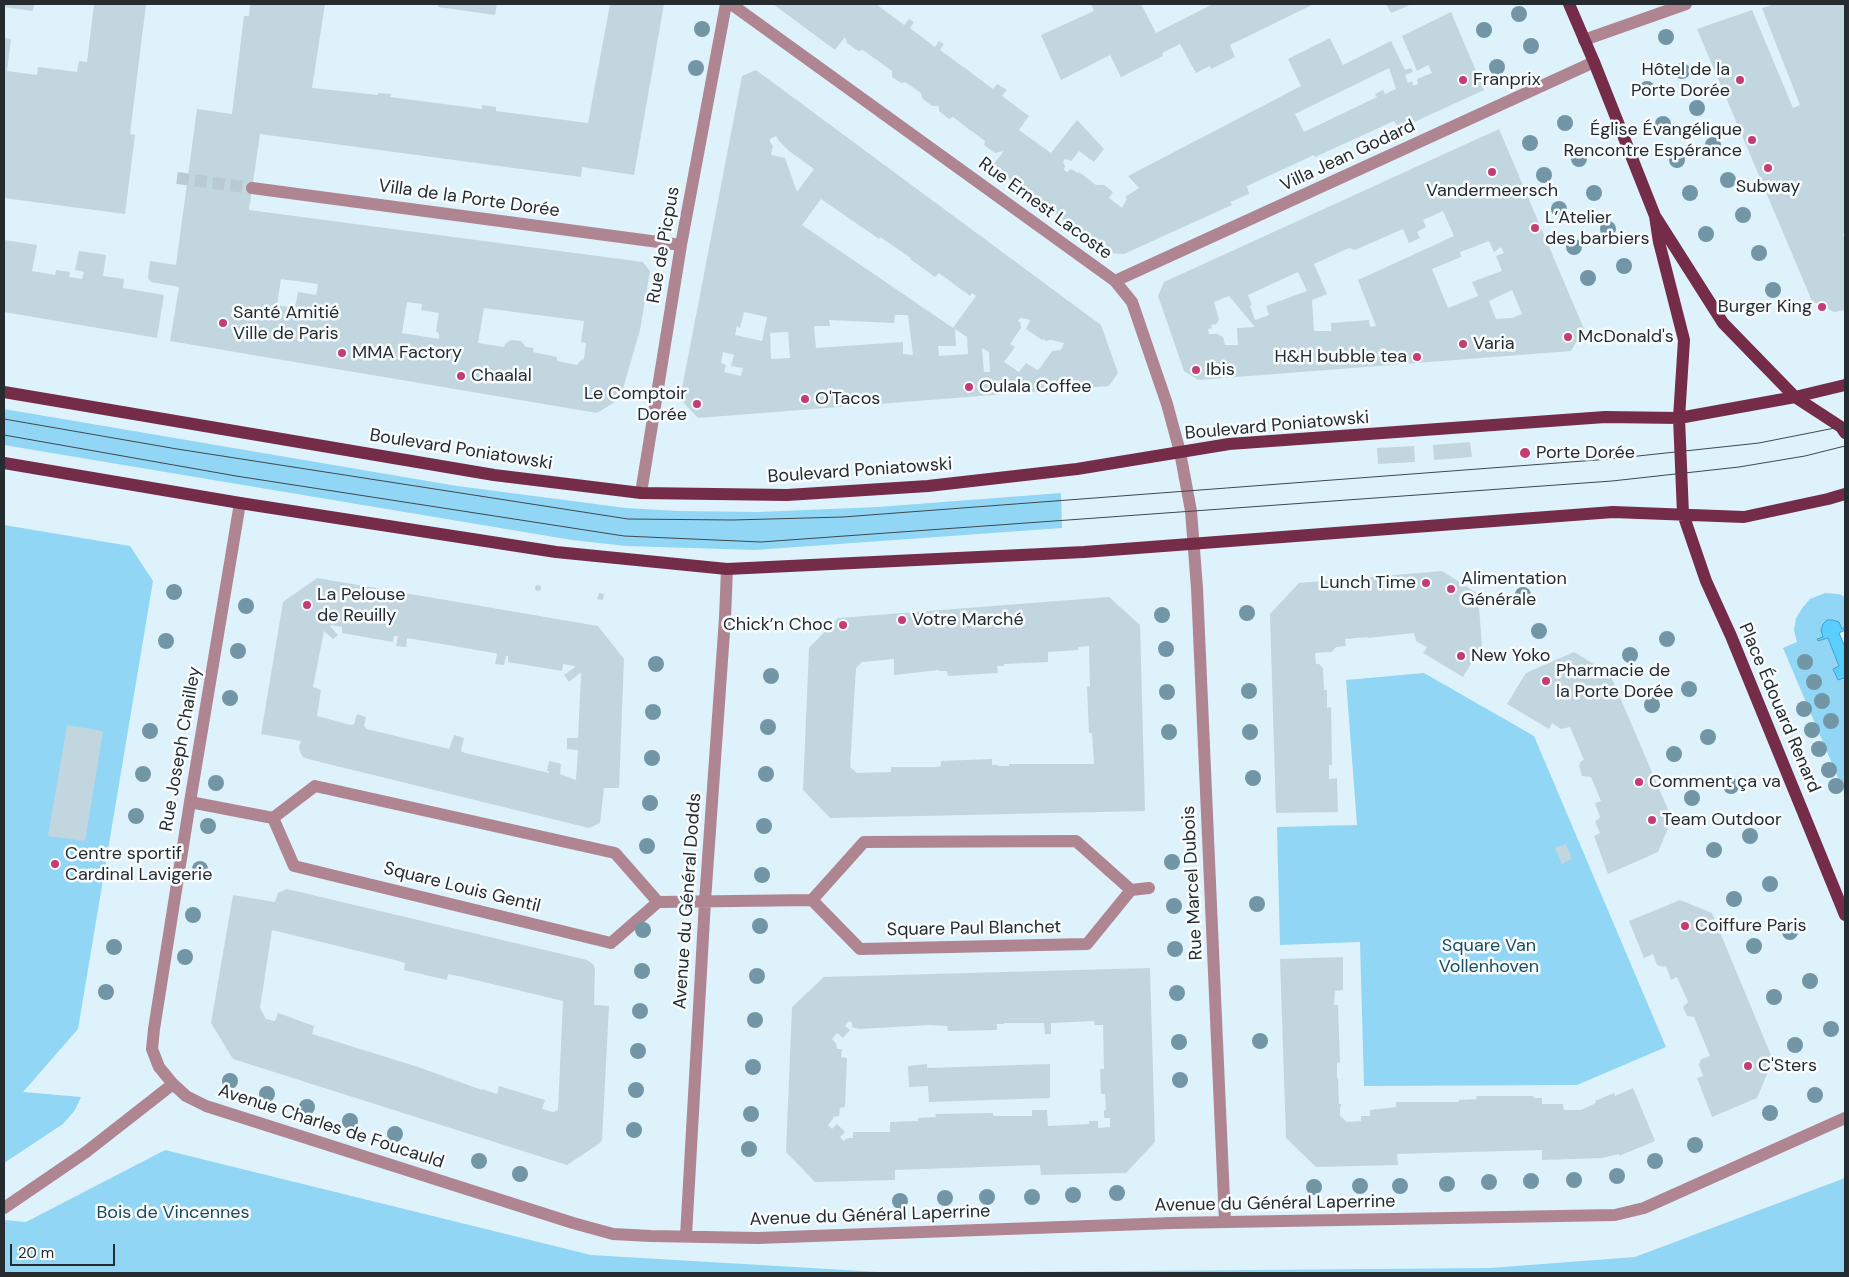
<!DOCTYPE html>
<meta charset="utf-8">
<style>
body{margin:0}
#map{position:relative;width:1849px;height:1277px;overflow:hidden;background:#def2fc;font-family:"DM Sans",sans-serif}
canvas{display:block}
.frame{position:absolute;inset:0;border:5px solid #242c2f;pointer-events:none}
.scale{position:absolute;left:10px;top:1244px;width:105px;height:22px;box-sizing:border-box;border:2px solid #242c2f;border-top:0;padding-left:6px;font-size:15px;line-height:18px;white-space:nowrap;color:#242c2f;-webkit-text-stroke:4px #f8fcfe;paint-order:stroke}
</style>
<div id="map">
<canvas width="1849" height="1277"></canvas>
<div class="frame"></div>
<div class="scale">20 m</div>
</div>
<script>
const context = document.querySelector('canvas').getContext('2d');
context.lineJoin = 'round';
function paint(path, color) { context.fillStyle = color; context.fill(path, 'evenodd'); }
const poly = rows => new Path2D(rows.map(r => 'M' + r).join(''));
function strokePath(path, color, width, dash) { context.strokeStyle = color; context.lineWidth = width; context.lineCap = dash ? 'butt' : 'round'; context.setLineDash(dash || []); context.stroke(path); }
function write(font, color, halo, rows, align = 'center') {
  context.font = font + ' "DM Sans",sans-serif'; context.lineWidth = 5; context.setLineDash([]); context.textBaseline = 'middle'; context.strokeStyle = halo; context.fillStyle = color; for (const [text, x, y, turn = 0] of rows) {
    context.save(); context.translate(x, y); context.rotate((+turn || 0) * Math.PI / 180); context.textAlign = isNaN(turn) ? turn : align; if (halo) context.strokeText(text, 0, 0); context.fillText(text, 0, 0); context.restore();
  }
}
paint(poly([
 [4,409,457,486,626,508,678,511,759,512,878,507,1061,493,1062,528,755,550,626,546,572,540,4,445],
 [4,525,130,546,153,581,78,1029,23,1092,81,1097,75,1110,63,1124,4,1163],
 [1825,593,1839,594,1845,597,1845,627,1824,637,1819,641,1828,638,1840,666,1833,669,1838,680,1844,677,1845,679,1845,794,1783,648,1797,642,1794,630,1796,618,1803,607,1810,599],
 [1424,673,1534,736,1666,1047,1577,1085,1364,1086,1360,942,1280,945,1277,827,1357,825,1346,680],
 [165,1150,591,1255,896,1273,1490,1268,1635,1257,1845,1178,1845,1273,4,1273,4,1220,26,1222]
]), '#92d6f5');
const water = poly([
 [1827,620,1833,620,1839,622,1842,629,1845,627,1845,630,1839,633,1845,647,1845,679,1844,678,1838,680,1833,669,1839,666,1828,638,1818,641,1817,639,1823,637,1821,630,1823,624,1827,620]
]);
paint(water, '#59cfff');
strokePath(water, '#499ec1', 1);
paint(poly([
 [4,4,34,4,33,11,4,7],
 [94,4,146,4,130,134,135,135,125,214,4,198,4,38,11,39,7,71,37,75,38,67,77,72,79,61,87,62],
 [250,4,325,4,312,88,378,95,378,93,391,94,390,97,482,109,482,105,496,107,496,111,588,123,610,4,664,4,634,175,582,167,581,177,260,134,249,210,643,262,650,271,640,330,620,399,597,413,170,341,179,287,151,282,148,278,150,261,176,265,197,109,232,114,244,16,249,16],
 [281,279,318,284,316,295,298,292,295,308,277,305],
 [407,302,422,304,421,310,439,313,436,331,439,334,439,339,402,333],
 [484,308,584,321,581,342,586,343,584,359,580,361,577,365,557,361,557,357,533,352,534,348,526,347,521,341,511,340,505,344,504,347,478,343],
 [438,4,497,4,495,15,438,7],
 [773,4,849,4,851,5,853,4,876,4,904,25,909,19,914,22,910,28,935,47,939,41,944,44,940,50,966,69,993,89,997,84,1007,90,1002,96,1029,116,1019,130,1051,153,1077,120,1104,149,1094,162,1079,151,1071,161,1065,159,1063,162,1065,166,1064,170,1067,172,1071,169,1078,173,1079,172,1096,185,1104,185,1113,192,1109,198,1122,208,1127,199,1125,197,1139,188,1128,176,1301,86,1288,59,1330,38,1343,65,1391,41,1405,70,1411,68,1413,72,1405,75,1408,83,1412,81,1413,86,1418,84,1417,79,1432,73,1428,65,1417,71,1402,36,1451,12,1484,90,1399,129,1394,121,1315,157,1314,155,1247,186,1249,194,1230,202,1232,205,1223,209,1124,254,1108,253,992,166,1004,151,995,153,984,145,985,141,970,130,953,117,949,119,939,111,939,106,932,106,922,98,921,93,905,82,901,83,892,77,892,71,863,50,858,51,847,43,845,37,835,50],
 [1389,68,1396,89,1385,94,1383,90,1375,94,1377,97,1304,132,1295,114],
 [1091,4,1141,4,1156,33,1213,4,1314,4,1230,45,1235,57,1211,69,1210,66,1196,73,1180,44,1162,53,1163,56,1121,77,1110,55,1061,80,1041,35,1094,11],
 [1386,4,1412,4,1391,13],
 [1775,4,1845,4,1845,233,1843,234,1845,240,1845,310,1834,312,1812,301,1697,29,1752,10,1793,108,1800,105,1762,8],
 [756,70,1101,325,1118,373,1109,386,698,418,680,399,742,76],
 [776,136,779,141,789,151,814,169,797,192,785,158,771,155,773,146,770,142,770,139],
 [821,199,879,239,880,237,911,258,910,259,935,277,939,273,970,296,972,293,976,296,953,328,802,225],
 [744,312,767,317,762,341,735,335,737,326,740,328],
 [895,315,908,315,913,355,903,354,903,342,816,348,814,326,830,326,829,320,894,323],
 [1020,318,1028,319,1030,321,1026,329,1042,340,1043,339,1046,341,1051,340,1064,343,1061,350,1052,351,1040,368,1037,370,1026,363,1019,372,1004,362,1015,347,1010,344,1021,328,1020,322,1018,321],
 [955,329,967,337,968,354,939,356,938,346,956,346],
 [788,332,790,358,771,359,770,333],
 [982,348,989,352,990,372,984,372],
 [723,352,734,355,731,366,743,368,741,376,724,372,726,365,721,363],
 [1499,129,1584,329,1571,351,1198,380,1184,371,1158,296,1164,282],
 [1443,211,1454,236,1358,280,1376,326,1370,327,1369,320,1331,323,1331,331,1314,331,1312,300,1327,294,1314,264,1349,248,1355,250,1403,229,1409,243,1420,238,1417,232,1426,227,1423,220],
 [1489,241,1494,252,1501,247,1504,253,1496,256,1502,271,1472,282,1478,296,1448,308,1432,269,1461,257,1460,252],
 [1298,272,1307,291,1266,306,1269,315,1255,320,1250,306,1252,305,1248,295],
 [1512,290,1522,314,1512,318,1496,319,1489,301],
 [1229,296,1255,327,1237,328,1238,345,1225,345,1223,337,1217,334,1209,334,1208,329,1212,328,1211,325,1216,324,1219,320,1214,302],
 [4,240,37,245,32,271,55,275,56,270,70,272,69,277,82,279,84,272,75,270,79,251,106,255,103,276,124,279,123,288,164,295,157,338,4,312,5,265,4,264],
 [1470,442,1472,457,1434,460,1433,445],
 [1414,446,1415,462,1378,464,1377,448],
 [1442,571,1478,594,1482,646,1463,677,1423,653,1427,647,1416,641,1414,633,1368,638,1367,637,1345,639,1346,646,1336,647,1332,652,1315,653,1316,664,1319,664,1323,668,1324,690,1327,690,1327,708,1331,707,1332,765,1329,765,1329,779,1337,778,1338,812,1276,813,1270,614,1299,583],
 [317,578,598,626,624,659,619,788,604,788,600,823,589,828,308,759,303,757,300,752,299,746,301,741,261,734,283,602],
 [331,625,342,627,342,633,393,642,394,636,398,636,396,646,406,647,407,638,494,653,497,654,495,664,504,665,506,656,508,656,508,662,562,671,563,664,574,666,575,667,564,675,569,682,580,673,581,674,578,738,567,738,567,749,578,750,576,780,560,774,561,764,549,761,547,771,549,771,549,773,465,753,461,751,464,738,454,735,449,749,367,729,364,726,366,717,357,714,354,724,351,725,317,716,321,690,313,687,324,631,333,639,338,635,330,626],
 '535 588a3 3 0 1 1 6 0a3 3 0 1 1-6 0Z',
 [599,593,604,594,603,600,597,599],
 [1109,597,1140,625,1145,811,830,818,803,790,809,648,838,618],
 [1089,646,1090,686,1087,687,1089,733,1092,733,1094,764,1009,764,1009,766,998,766,998,765,992,765,992,759,941,761,941,766,936,767,891,767,891,772,857,773,850,767,856,668,862,662,894,659,894,675,939,670,939,671,947,671,948,676,998,673,997,666,1004,666,1004,664,1048,662,1048,652,1078,650,1078,647],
 [1574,652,1610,674,1672,819,1658,852,1608,874,1594,836,1600,833,1595,822,1600,817,1595,803,1601,801,1591,777,1582,776,1579,766,1581,761,1584,760,1570,727,1561,729,1552,723,1549,729,1507,704,1526,673],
 [67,725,103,731,85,841,48,836],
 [1566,844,1572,859,1562,864,1555,848],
 [287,889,587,960,593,964,595,969,594,1005,609,1006,602,1140,600,1143,567,1165,233,1059,211,1023,233,895,275,902,278,893],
 [272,930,391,959,405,963,404,970,447,980,448,974,463,977,563,1001,558,1110,553,1112,542,1109,545,1100,499,1086,497,1094,482,1089,482,1090,418,1067,312,1034,314,1026,278,1013,275,1021,266,1019,260,1008],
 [1680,900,1712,913,1773,1060,1757,1098,1712,1117,1697,1078,1703,1076,1699,1065,1701,1059,1710,1056,1694,1017,1687,1016,1683,1007,1688,1002,1677,977,1671,980,1666,966,1663,967,1657,965,1653,954,1644,958,1629,921],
 [1343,957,1343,990,1335,991,1334,1005,1338,1005,1340,1063,1337,1062,1337,1078,1338,1078,1339,1104,1341,1104,1341,1107,1340,1107,1340,1116,1347,1122,1361,1121,1361,1116,1370,1116,1370,1110,1396,1107,1396,1102,1459,1102,1459,1100,1477,1099,1476,1096,1533,1096,1534,1098,1542,1098,1542,1104,1563,1104,1564,1110,1581,1110,1596,1103,1595,1101,1614,1093,1615,1096,1633,1088,1655,1141,1619,1156,1619,1154,1602,1158,1542,1160,1542,1150,1397,1154,1398,1165,1316,1167,1286,1138,1280,959],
 [1150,968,1155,1142,1126,1173,1041,1175,1040,1165,895,1170,895,1180,815,1182,786,1152,792,1007,824,977],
 [849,1021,852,1023,852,1027,859,1029,930,1025,947,1026,948,1031,997,1030,997,1024,1004,1024,1004,1023,1044,1023,1045,1034,1051,1034,1051,1023,1094,1021,1095,1025,1103,1025,1104,1069,1100,1069,1101,1094,1105,1094,1106,1110,1104,1110,1104,1118,1110,1118,1110,1127,1098,1128,1098,1121,1089,1121,1089,1124,1048,1126,1047,1110,1032,1110,1032,1116,993,1116,993,1113,935,1114,936,1117,918,1118,918,1121,890,1122,890,1132,853,1132,853,1138,847,1138,844,1141,840,1137,845,1132,837,1124,832,1129,828,1125,833,1119,833,1117,839,1116,840,1108,845,1107,847,1058,841,1057,842,1049,837,1049,836,1043,832,1039,837,1033,843,1038,850,1030,845,1026],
 [927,1064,927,1068,1050,1064,1050,1098,929,1102,928,1086,909,1087,908,1066]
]), '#c2d6df');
strokePath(poly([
 [177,178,252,188]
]), '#b9cad3', 12, [12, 6]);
strokePath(poly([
 [731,4,1115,281,1132,302,1167,404,1180,452,1191,511,1197,588,1225,1222],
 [1584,40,1686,4],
 [252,188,681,245],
 [1115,281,1594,62],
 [641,493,681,245,726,4],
 [240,503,190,802,154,1029,152,1049,159,1067,173,1084,186,1096,206,1106,573,1223,613,1234,651,1236,758,1238,1172,1223,1615,1215,1644,1208,1845,1118],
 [190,802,273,818,294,866,611,943,658,902,812,900,860,949,1087,944,1131,890,1149,888],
 [273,818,315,786,615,853,658,902],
 [812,900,864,842,1076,841,1131,890],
 [4,1208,86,1152,173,1084],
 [686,1236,705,901,725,618,727,569]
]), '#b08592', 12);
strokePath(poly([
 [1569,4,1594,62,1655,216,1723,323,1795,397,1841,427,1845,433],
 [1655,216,1659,242,1684,340,1679,418,1683,514,1706,581,1731,636,1845,915],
 [4,392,494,475,641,493,787,495,928,486,1077,469,1229,444,1605,417,1679,418,1795,397,1845,385],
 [4,463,240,503,556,552,727,569,1084,552,1613,512,1744,517,1828,499,1845,494]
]), '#742c48', 12);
strokePath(poly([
 [4,419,177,449,628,519,733,520,843,517,1610,459,1759,443,1845,426],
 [4,435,236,476,624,536,761,542,1612,481,1739,467,1805,456,1845,446]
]), '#3f484c', 1);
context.fillStyle = '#7296a6';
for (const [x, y] of [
 [1519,14],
 [702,29],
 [1484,30],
 [1666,37],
 [1531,46],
 [1497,67],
 [696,68],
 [1682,71],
 [1647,89],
 [1697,108],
 [1565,123],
 [1663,124],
 [1530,143],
 [1713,145],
 [1579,159],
 [1677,160],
 [1544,175],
 [1728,180],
 [1594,193],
 [1690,193],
 [1559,209],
 [1743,215],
 [1608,229],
 [1706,234],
 [1574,247],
 [1759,253],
 [1624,266],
 [1588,278],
 [1773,290],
 [174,592],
 [1523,595],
 [246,606],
 [1247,613],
 [1162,615],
 [1539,631],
 [1667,639],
 [166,641],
 [1166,649],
 [238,651],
 [1630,655],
 [1805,662],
 [656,664],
 [771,676],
 [1814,682],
 [1689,689],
 [1249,691],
 [1167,692],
 [230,698],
 [1822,701],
 [1652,705],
 [1804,709],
 [653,712],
 [1831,721],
 [768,727],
 [1812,730],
 [150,731],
 [1169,732],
 [1250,732],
 [1708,737],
 [1819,749],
 [1674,754],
 [652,758],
 [1829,770],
 [143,774],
 [766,774],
 [1253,778],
 [216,783],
 [1731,786],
 [1836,786],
 [1692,798],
 [650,803],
 [136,816],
 [208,826],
 [764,826],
 [1750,836],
 [647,846],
 [1714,850],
 [1172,862],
 [200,869],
 [762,875],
 [1770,884],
 [1734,899],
 [1257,904],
 [1174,906],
 [193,915],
 [760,926],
 [643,930],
 [1790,932],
 [1754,946],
 [114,947],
 [1175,949],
 [185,957],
 [642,971],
 [757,976],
 [1810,981],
 [106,992],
 [1177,993],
 [1774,997],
 [640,1011],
 [755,1020],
 [1831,1029],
 [1260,1041],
 [1179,1042],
 [1795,1045],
 [638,1051],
 [753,1067],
 [1180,1080],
 [230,1081],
 [636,1090],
 [267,1094],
 [1815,1095],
 [307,1107],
 [1770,1113],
 [751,1114],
 [350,1121],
 [634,1130],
 [395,1134],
 [1695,1145],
 [749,1149],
 [479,1161],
 [1655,1161],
 [520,1174],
 [1617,1176],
 [1574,1180],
 [1531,1181],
 [1489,1182],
 [1447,1184],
 [1360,1186],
 [1400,1186],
 [1314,1187],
 [1117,1193],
 [1073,1195],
 [987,1197],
 [1032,1197],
 [945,1198],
 [900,1201]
]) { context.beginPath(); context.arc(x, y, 8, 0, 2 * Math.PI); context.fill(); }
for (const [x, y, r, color] of [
 [1463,80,5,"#c53c75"],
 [1740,80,5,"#c53c75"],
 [1752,140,5,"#c53c75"],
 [1768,168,5,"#c53c75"],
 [1492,172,5,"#c53c75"],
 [1535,228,5,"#c53c75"],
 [1822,307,5,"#c53c75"],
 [223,323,5,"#c53c75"],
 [1568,337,5,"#c53c75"],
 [1463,344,5,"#c53c75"],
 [342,353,5,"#c53c75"],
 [1417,357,5,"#c53c75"],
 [1196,370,5,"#c53c75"],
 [461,376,5,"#c53c75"],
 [969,387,5,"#c53c75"],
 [805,399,5,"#c53c75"],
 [697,404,5,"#c53c75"],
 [1525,453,6,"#c53c75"],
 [1426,583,5,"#c53c75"],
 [1451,589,5,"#c53c75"],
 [307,605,5,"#c53c75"],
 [902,620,5,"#c53c75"],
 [843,625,5,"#c53c75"],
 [1461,656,5,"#c53c75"],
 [1546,681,5,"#c53c75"],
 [1639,782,5,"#c53c75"],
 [1652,820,5,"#c53c75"],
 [55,864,5,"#c53c75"],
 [1685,926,5,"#c53c75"],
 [1748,1066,5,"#c53c75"]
]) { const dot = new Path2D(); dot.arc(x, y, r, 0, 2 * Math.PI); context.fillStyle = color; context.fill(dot); strokePath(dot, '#f8fcfe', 2); }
write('18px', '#242c2f', '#f8fcfe', [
 ["Hôtel de la",1730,70,"right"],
 ["Porte Dorée",1730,91,"right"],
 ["Franprix",1473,80],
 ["Église Évangélique",1742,130,"right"],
 ["Rencontre Espérance",1742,151,"right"],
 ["Subway",1768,187,"center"],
 ["Vandermeersch",1492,191,"center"],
 ["L’Atelier",1545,218],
 ["des barbiers",1545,239],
 ["Burger King",1812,307,"right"],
 ["Santé Amitié",233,313],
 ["Ville de Paris",233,334],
 ["McDonald's",1578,337],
 ["Varia",1473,344],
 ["MMA Factory",352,353],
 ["H&H bubble tea",1407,357,"right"],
 ["Ibis",1206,370],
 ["Chaalal",471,376],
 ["Oulala Coffee",979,387],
 ["Le Comptoir",687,394,"right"],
 ["Dorée",687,415,"right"],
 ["O'Tacos",815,399],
 ["Porte Dorée",1536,453],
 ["Alimentation",1461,579],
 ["Générale",1461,600],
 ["Lunch Time",1416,583,"right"],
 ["La Pelouse",317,595],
 ["de Reuilly",317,616],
 ["Votre Marché",912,620],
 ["Chick’n Choc",833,625,"right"],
 ["New Yoko",1471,656],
 ["Pharmacie de",1556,671],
 ["la Porte Dorée",1556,692],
 ["Comment ça va",1649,782],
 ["Team Outdoor",1662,820],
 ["Centre sportif",65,854],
 ["Cardinal Lavigerie",65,875],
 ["Coiffure Paris",1695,926],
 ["C'Sters",1758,1066]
], 'left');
write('18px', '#242c2f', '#f8fcfe', [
 ["Villa Jean Godard",1348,156,-25],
 ["Villa de la Porte Dorée",469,199,8],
 ["Rue Ernest Lacoste",1045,209,36],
 ["Rue de Picpus",664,245,-80],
 ["Boulevard Poniatowski",1277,426,-5],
 ["Boulevard Poniatowski",461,450,9],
 ["Boulevard Poniatowski",860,471,-4],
 ["Place Édouard Renard",1779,708,67],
 ["Rue Joseph Chailley",181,749,-80],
 ["Rue Marcel Dubois",1193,883,-93],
 ["Square Louis Gentil",462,888,14],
 ["Avenue du Général Dodds",688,901,-86],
 ["Square Paul Blanchet",974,929,-1],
 ["Avenue Charles de Foucauld",331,1127,18],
 ["Avenue du Général Laperrine",1275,1204,-1],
 ["Avenue du Général Laperrine",870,1216,-2]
]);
write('18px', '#194b5f', '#f8fcfe', [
 ["Square Van",1489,946],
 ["Vollenhoven",1489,967],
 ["Bois de Vincennes",173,1213]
]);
</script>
